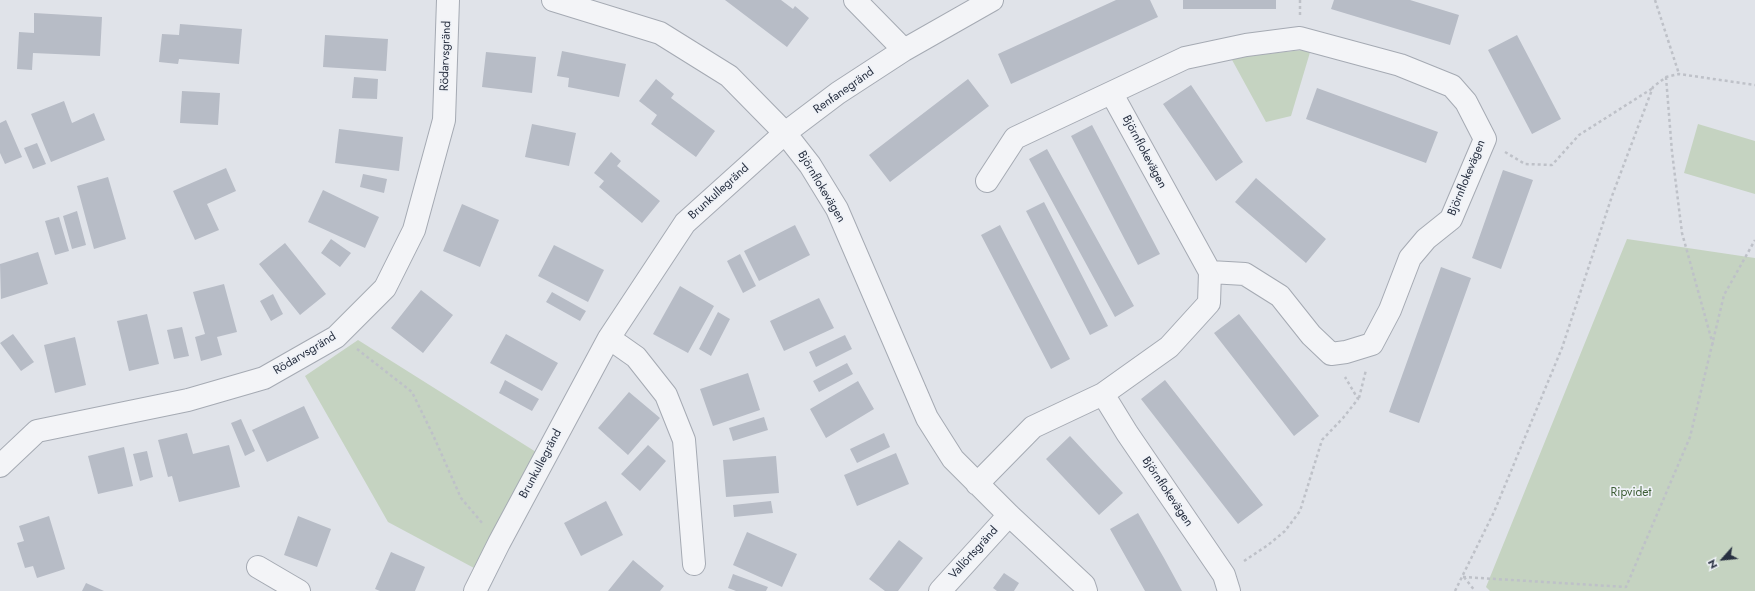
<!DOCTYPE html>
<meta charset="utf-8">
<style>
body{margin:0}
#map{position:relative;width:1755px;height:591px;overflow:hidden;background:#e0e3e9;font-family:Jost,sans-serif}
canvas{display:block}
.north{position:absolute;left:1703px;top:539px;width:40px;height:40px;-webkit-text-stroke:3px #eff2f7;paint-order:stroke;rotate:243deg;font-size:11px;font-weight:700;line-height:16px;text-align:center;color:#283041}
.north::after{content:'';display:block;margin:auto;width:14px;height:18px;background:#283041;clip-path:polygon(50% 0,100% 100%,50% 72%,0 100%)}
</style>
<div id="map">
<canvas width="1755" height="591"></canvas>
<div class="north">N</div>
</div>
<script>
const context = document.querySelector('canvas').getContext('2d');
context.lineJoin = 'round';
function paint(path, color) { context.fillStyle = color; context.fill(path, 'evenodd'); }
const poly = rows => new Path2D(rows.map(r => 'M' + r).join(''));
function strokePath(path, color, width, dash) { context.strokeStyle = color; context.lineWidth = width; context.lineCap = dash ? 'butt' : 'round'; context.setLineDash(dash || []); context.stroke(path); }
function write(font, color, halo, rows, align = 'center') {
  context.font = font + ' Jost,sans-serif'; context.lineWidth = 3.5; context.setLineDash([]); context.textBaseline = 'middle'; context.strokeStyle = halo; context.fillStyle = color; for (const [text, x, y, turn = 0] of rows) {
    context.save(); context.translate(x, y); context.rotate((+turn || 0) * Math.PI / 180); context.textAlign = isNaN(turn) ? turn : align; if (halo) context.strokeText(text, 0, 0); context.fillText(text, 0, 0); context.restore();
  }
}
paint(poly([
 [1311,49,1291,116,1266,122,1231,58],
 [1698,124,1755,141,1755,194,1684,173],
 [1627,239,1755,258,1755,591,1490,591,1486,587],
 [358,340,536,452,474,568,388,522,305,376]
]), '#c5d3c1');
paint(poly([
 [725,0,781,0,793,9,795,6,809,18,787,47],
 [1116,0,1150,0,1158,17,1011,84,998,54],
 [1183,0,1276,0,1276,9,1183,9],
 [1334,0,1410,0,1459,15,1450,45,1331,9],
 [34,13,102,17,100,56,33,53,32,70,17,69,19,32,34,33],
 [180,24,242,29,239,64,179,59,178,64,159,62,162,34,179,35],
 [325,35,388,39,386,71,323,67],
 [1517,35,1561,119,1532,134,1488,50],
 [562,51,626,64,619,97,568,87,569,78,557,76],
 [486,52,536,57,532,93,482,87],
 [354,77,378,79,377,99,352,98],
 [656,79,674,94,671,98,715,131,696,157,651,124,657,115,639,101],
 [968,79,989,106,890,182,869,155],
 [1191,85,1243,162,1216,181,1163,104],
 [1317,88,1438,132,1426,163,1306,119],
 [182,91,220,93,218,125,180,123],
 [64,101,72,123,94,113,105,140,51,162,31,114],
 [6,120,22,157,5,164,0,153,0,123],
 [532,124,576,133,569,166,525,157],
 [1092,125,1160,254,1138,265,1071,136],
 [339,129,403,137,399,171,335,163],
 [37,143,46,164,33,169,24,148],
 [1047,149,1134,306,1115,317,1029,159],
 [611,152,621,161,617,166,660,201,642,223,599,187,604,181,594,173],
 [226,168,236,191,207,204,219,230,195,240,173,191],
 [1503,170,1533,180,1501,269,1472,258],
 [363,174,387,179,384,193,360,187],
 [108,177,126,239,94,249,77,186],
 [1256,178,1326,239,1306,263,1235,202],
 [323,190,379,217,365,248,308,222],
 [1044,202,1108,326,1090,335,1026,211],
 [462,204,499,220,480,267,443,251],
 [77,211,86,245,72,249,63,216],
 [59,217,69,251,55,255,45,221],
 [795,225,810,255,759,281,744,251],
 [1000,225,1070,359,1051,369,981,235],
 [331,239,351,253,340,267,321,253],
 [285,243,326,294,300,315,259,264],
 [554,245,604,270,588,302,538,276],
 [38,252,48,284,1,299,0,264],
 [740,254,756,286,743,293,727,261],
 [1441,267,1471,278,1419,423,1389,412],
 [224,284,237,332,217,337,222,355,201,361,195,337,205,334,193,292],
 [680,286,714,306,688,353,653,334],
 [421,290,453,315,423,353,391,328],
 [552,292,586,311,580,321,546,302],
 [273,294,283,314,271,321,260,301],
 [819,298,834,328,784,351,770,321],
 [718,312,730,319,711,356,699,349],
 [147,314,159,364,129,371,117,321],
 [1239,314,1319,416,1294,436,1214,333],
 [182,327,189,356,174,359,167,330],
 [13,334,34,362,21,371,0,343],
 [506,334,558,363,542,391,490,363],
 [845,335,852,349,816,367,809,352],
 [75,337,86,385,55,393,44,345],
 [847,363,853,374,819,392,813,381],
 [748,373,760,410,713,426,700,389],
 [505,380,539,399,532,411,499,393],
 [1165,380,1263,505,1238,524,1141,399],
 [858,381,874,409,826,438,810,409],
 [629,392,660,418,628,455,598,428],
 [304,406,319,438,267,462,252,430],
 [764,417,768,430,733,441,729,428],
 [241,419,255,451,245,456,231,423],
 [187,433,193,454,229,445,240,487,179,502,172,476,168,477,158,440],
 [884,433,890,447,857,463,850,449],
 [1070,436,1123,493,1099,515,1046,459],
 [648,445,666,461,640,491,621,474],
 [124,447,133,486,98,494,88,456],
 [147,451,153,477,140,481,133,454],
 [896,453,909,484,857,506,844,475],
 [776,456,779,493,726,497,723,460],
 [606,501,623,535,581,556,564,523],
 [771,501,773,513,734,517,733,505],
 [1138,513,1164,558,1182,591,1145,591,1110,529],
 [49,516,65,569,37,578,33,566,25,568,17,543,24,541,19,526],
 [298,516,331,529,317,567,284,555],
 [747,532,797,554,782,587,733,565],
 [899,540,923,558,898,591,885,591,869,579],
 [391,552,425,567,415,591,380,591,375,589],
 [633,560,664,586,660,591,608,591],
 [1004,573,1019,583,1014,591,997,591,993,588],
 [733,574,768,587,766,591,736,591,728,588],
 [86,583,104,591,82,591]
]), '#b7bcc6');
const minor = poly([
 [553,0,660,33,729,76,785,133,810,165,837,209,927,418,953,459,1009,515,1084,585,1086,591],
 [855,0,904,50],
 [987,181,1015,138,1185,58,1246,45,1300,38,1400,65,1452,86,1466,102,1485,139,1451,219,1426,239,1410,258,1390,310,1372,344,1346,352,1331,354,1311,335,1280,296,1245,274,1210,272,1112,94],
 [609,338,636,357,666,395,684,440,694,564],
 [1103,394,1127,433,1224,575,1229,591],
 [0,466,37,431,188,400,264,378,336,337,385,288,414,230,444,120,448,0],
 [977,484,1033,427,1103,394,1169,347,1209,303,1210,272],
 [258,567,299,591],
 [475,591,499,543,609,338,685,223,785,133,838,93,904,50,992,0],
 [940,591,1009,515]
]);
strokePath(minor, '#a5aab3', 24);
strokePath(poly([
 [1655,0,1679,74],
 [1300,15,1300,0],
 [1666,77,1672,152,1682,233,1713,345],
 [1505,152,1525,164,1552,165,1579,135,1653,88],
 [357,349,412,392,433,435,461,498,483,524],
 [1359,398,1366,370],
 [1244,561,1268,545,1285,531,1300,511,1322,440,1343,418,1358,399,1345,377],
 [1463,577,1626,587,1690,437,1724,295,1755,240],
 [1464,577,1475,591],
 [1455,591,1494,512,1562,348,1612,196,1653,87,1666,77,1679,74,1755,85]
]), '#bec1c8', 2.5, [3, 3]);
strokePath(minor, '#f3f4f7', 22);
write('12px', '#283041', '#eff2f7', [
 ["Rödarvsgränd",446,56,-88],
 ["Renfanegränd",844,91,-35],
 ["Björnflokevägen",1144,152,62],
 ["Björnflokevägen",1467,178,-68],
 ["Björnflokevägen",821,187,59],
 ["Brunkullegränd",719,192,-42],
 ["Rödarvsgränd",305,354,-31],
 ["Brunkullegränd",541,464,-62],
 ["Björnflokevägen",1167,492,56],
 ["Vallörtsgränd",974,553,-48]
]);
write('12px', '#3c5d35', '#eff2f7', [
 ["Ripvidet",1631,493]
]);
</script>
